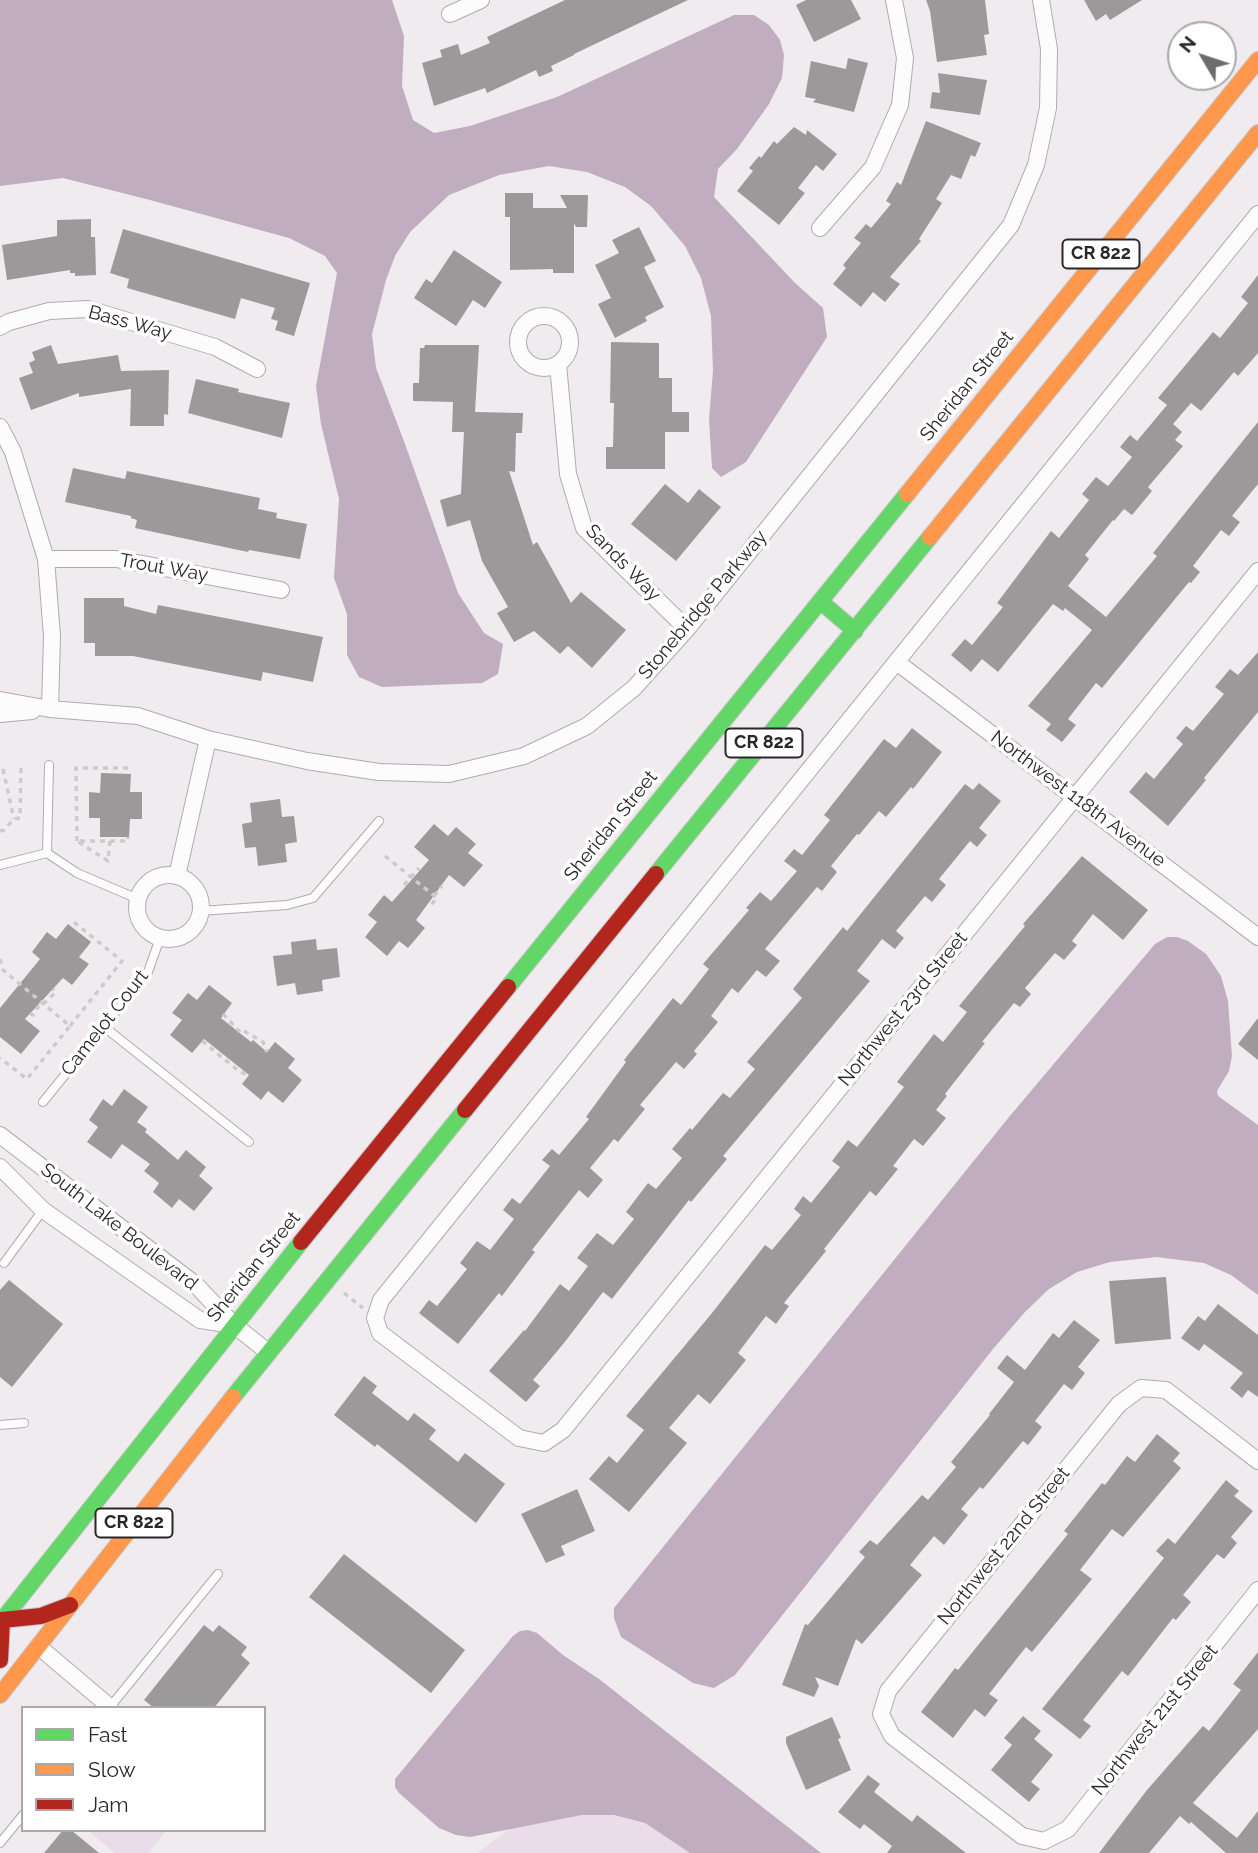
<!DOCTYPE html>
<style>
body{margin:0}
#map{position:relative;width:1258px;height:1853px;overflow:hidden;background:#f0ebef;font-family:Raleway,sans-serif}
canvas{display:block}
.legend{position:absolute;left:21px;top:1706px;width:245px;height:126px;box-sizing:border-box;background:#fff;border:2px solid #a9a9a9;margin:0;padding:9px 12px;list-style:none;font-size:21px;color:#292729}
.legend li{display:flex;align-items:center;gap:14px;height:35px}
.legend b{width:35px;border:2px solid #a9a9a9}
.north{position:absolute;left:1167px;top:21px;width:70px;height:70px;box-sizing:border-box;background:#fff;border:2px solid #a9a9a9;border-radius:50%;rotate:309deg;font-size:19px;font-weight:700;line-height:28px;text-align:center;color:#292729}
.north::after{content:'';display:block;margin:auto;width:24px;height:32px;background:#6f6c6e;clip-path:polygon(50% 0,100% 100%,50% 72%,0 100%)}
</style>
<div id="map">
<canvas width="1258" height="1853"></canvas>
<ul class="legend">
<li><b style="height:9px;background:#63d668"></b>Fast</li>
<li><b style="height:9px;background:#ff974d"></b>Slow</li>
<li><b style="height:9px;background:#b3261e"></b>Jam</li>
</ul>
<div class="north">N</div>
</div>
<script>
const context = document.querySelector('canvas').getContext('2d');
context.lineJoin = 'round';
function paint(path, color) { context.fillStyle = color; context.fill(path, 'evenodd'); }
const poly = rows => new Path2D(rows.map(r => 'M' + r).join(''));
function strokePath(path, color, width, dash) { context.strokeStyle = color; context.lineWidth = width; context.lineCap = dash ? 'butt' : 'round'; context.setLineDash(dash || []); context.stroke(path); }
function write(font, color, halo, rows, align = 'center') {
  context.font = font + ' Raleway,sans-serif'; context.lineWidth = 7; context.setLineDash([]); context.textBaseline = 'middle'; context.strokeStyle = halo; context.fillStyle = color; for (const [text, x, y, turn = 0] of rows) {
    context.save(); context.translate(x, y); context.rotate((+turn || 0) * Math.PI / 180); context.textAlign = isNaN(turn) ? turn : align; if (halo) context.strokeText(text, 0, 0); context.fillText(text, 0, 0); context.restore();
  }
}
paint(poly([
 [582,1815,614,1815,645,1823,690,1853,477,1853,511,1828],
 [87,1830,167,1830,148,1853,115,1853]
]), '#eadde9');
paint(poly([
 [0,0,392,0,404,36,402,86,413,120,434,133,470,126,557,97,734,15,754,15,769,25,780,40,784,55,782,78,769,104,737,149,718,169,714,197,795,283,823,308,827,337,746,462,721,477,712,468,709,419,713,371,711,316,701,278,685,246,651,206,625,187,587,172,549,166,499,175,449,195,410,232,395,256,386,280,372,334,376,368,405,444,458,593,484,633,503,644,498,674,482,683,382,687,359,677,347,655,347,614,334,578,339,499,321,424,316,386,337,273,325,256,289,238,150,200,63,178,0,186],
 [1167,937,1177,937,1188,941,1206,954,1221,976,1228,1001,1232,1056,1229,1071,1217,1091,1218,1096,1258,1125,1258,1295,1231,1275,1204,1263,1157,1257,1110,1262,1077,1272,1049,1289,1025,1312,993,1349,735,1675,714,1688,693,1683,621,1637,614,1618,614,1608,1009,1117,1155,944],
 [528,1630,537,1633,563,1655,599,1679,821,1853,690,1853,645,1823,614,1815,582,1815,470,1837,456,1835,439,1828,399,1793,395,1787,395,1779,513,1636,520,1631]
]), '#c0adbf');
paint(poly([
 [565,0,688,0,574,54,574,55,551,66,553,71,539,77,536,70,487,93,485,88,434,106,422,63,442,57,440,50,458,44,461,55,490,43,487,37],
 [806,0,851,0,861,19,814,42,796,5],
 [926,0,985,0,989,34,984,35,987,55,937,62,930,11],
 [1084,0,1142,0,1110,20,1106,14,1096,21],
 [848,58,868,63,854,112,813,102,816,99,805,97,811,61,846,69],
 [938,73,987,80,980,115,930,108,932,92,940,93],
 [926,121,981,143,975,157,971,155,961,179,951,175,936,199,942,203,919,239,921,241,890,277,900,284,885,302,873,292,861,307,833,284,846,268,843,265,861,243,854,238,866,224,871,228,891,204,886,201,897,182,901,185],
 [794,127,806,135,807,130,837,154,823,171,816,165,798,188,805,193,779,225,737,191,753,171,749,168,759,156,761,158,774,141,777,144],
 [505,193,533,193,533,208,567,208,560,195,588,195,587,227,576,227,574,223,574,273,553,273,553,269,510,270,510,217,505,217],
 [91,219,91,237,95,237,96,275,75,276,75,273,70,273,70,270,7,280,2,245,57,236,57,220],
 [639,227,656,261,644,267,664,307,645,317,647,321,615,338,598,304,611,298,595,265,619,253,612,240],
 [123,229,310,283,294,336,275,330,278,321,271,319,275,308,241,298,235,319,127,288,129,279,110,273],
 [454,250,502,282,485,308,473,300,456,326,414,298,426,279,432,283],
 [1258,275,1258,353,1238,376,1234,372,1201,411,1191,403,1173,424,1182,432,1175,440,1183,446,1148,487,1152,491,1132,515,1124,509,1114,521,1113,520,1085,555,1089,559,1068,586,1106,617,1157,556,1153,553,1258,422,1258,484,1232,516,1240,522,1229,536,1221,530,1193,566,1200,572,1191,583,1189,582,1102,688,1096,683,1068,719,1076,725,1062,742,1046,730,1051,724,1028,706,1092,630,1065,608,1063,611,1053,604,998,672,982,659,971,672,951,655,965,639,972,645,1003,607,997,603,1051,531,1059,538,1089,500,1082,494,1096,477,1108,486,1132,457,1120,447,1130,435,1137,441,1167,405,1158,398,1213,332,1220,338,1248,303,1241,297],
 [611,342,659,343,659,378,672,378,672,412,689,412,689,432,665,432,665,469,606,469,606,447,613,447,614,403,610,403],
 [51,345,58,364,118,355,121,371,169,370,168,415,164,414,164,426,130,426,131,389,79,397,79,393,31,410,19,378,33,373,29,363,35,360,32,352],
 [425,345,479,345,475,412,523,413,522,433,516,433,515,472,509,471,533,545,537,542,571,603,581,592,626,630,592,668,568,646,560,654,534,631,514,642,497,613,508,607,482,561,470,520,447,527,440,500,461,494,464,432,452,432,453,402,413,401,413,383,419,383,420,348,424,348],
 [196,379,239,389,238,392,290,403,282,438,188,413],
 [73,468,125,479,127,471,260,498,258,509,277,513,276,518,307,524,300,559,249,550,248,552,135,528,137,520,131,518,131,516,65,502],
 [665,484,688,503,699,489,721,507,676,561,631,524],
 [84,598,124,598,124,606,156,614,158,605,323,637,313,682,263,672,261,681,133,656,95,656,95,643,84,643],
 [1258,652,1258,712,1204,778,1206,780,1168,826,1129,792,1146,772,1154,779,1183,744,1176,738,1186,726,1193,731,1224,694,1215,687,1230,669,1238,675],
 [912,728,942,752,913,789,911,787,886,817,879,811,859,835,857,834,831,866,837,872,822,891,817,887,765,949,780,961,766,977,757,970,738,993,732,988,711,1016,718,1022,694,1051,697,1054,684,1069,676,1062,640,1105,645,1109,618,1142,614,1139,590,1168,603,1180,588,1198,579,1190,532,1250,535,1252,502,1296,499,1293,458,1344,419,1313,429,1300,437,1306,467,1269,460,1263,477,1241,490,1250,514,1219,503,1210,512,1198,520,1204,550,1166,542,1160,552,1149,559,1155,589,1119,586,1117,626,1062,624,1060,673,998,681,1005,709,969,703,964,749,910,746,908,760,892,771,901,797,871,784,861,794,849,802,855,830,820,824,815,884,739,896,748],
 [101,773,131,774,130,792,142,792,142,819,130,819,129,837,100,837,100,818,89,818,89,792,100,793],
 [979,783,1001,801,979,828,987,835,977,847,970,841,939,879,946,885,932,902,925,896,896,931,904,938,895,949,882,939,857,971,870,981,723,1156,727,1159,691,1202,689,1200,612,1299,603,1292,564,1343,533,1380,540,1386,526,1402,489,1371,524,1330,525,1331,560,1284,569,1291,588,1266,577,1258,597,1233,613,1245,634,1219,626,1212,648,1183,656,1189,682,1158,672,1149,690,1128,692,1130,723,1093,730,1098,755,1069,747,1062,802,998,793,989,843,927,847,931,965,784,973,790],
 [280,799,282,817,294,816,297,842,285,844,287,862,258,866,256,847,245,848,242,824,252,822,250,803],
 [434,824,448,836,456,827,476,844,468,853,483,865,464,887,449,875,416,920,425,928,408,948,399,941,387,956,365,937,377,922,368,915,384,895,392,902,429,860,414,847],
 [1082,856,1148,910,1123,940,1093,914,1072,941,1077,945,1064,960,1055,953,1025,988,1031,994,1020,1007,1014,1003,982,1042,985,1043,945,1094,947,1096,936,1110,946,1118,923,1146,914,1139,893,1166,898,1169,876,1196,870,1191,824,1249,826,1251,784,1303,789,1306,776,1324,766,1316,738,1353,746,1360,710,1404,698,1394,669,1428,687,1443,629,1512,589,1479,609,1456,617,1463,644,1430,626,1416,712,1313,765,1245,772,1250,801,1215,794,1209,803,1196,811,1203,840,1167,832,1161,848,1140,857,1147,904,1087,897,1082,934,1034,943,1042,967,1012,959,1006,1025,926,1023,924],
 [68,924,91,942,79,957,89,964,72,985,63,978,25,1019,40,1031,21,1054,0,1037,0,1008,40,959,32,952,47,932,56,939],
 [316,939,317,950,337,948,340,977,322,980,323,991,297,995,295,983,277,986,273,956,292,954,291,942],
 [209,985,232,1003,221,1018,251,1042,253,1040,267,1052,275,1042,295,1059,288,1068,302,1080,283,1103,268,1091,261,1100,242,1084,249,1075,204,1039,192,1053,170,1035,182,1020,172,1013,188,993,197,1000],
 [1258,1018,1258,1060,1238,1044],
 [124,1089,148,1107,137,1122,147,1129,145,1132,178,1160,186,1150,206,1167,199,1176,213,1188,194,1211,179,1199,172,1208,153,1192,159,1183,144,1171,150,1164,122,1144,111,1159,87,1142,98,1127,89,1120,103,1099,112,1106],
 [1166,1277,1171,1339,1115,1344,1109,1281],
 [9,1280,63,1324,12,1387,0,1377,0,1290],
 [1218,1304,1258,1335,1258,1397,1248,1390,1242,1398,1230,1388,1243,1373,1204,1344,1199,1351,1181,1338,1198,1316,1205,1321],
 [1074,1320,1100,1340,1078,1367,1085,1373,1072,1390,1064,1384,1035,1421,1042,1427,1028,1445,1023,1441,983,1489,980,1487,961,1509,968,1515,944,1545,934,1536,910,1565,922,1575,862,1644,856,1639,838,1686,815,1677,819,1686,814,1697,782,1685,805,1624,808,1625,865,1557,859,1552,870,1540,877,1545,922,1495,928,1500,956,1467,951,1462,990,1415,989,1414,1014,1382,997,1368,1007,1355,1025,1370,1053,1333,1059,1338],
 [364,1376,377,1386,372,1393,408,1421,414,1413,436,1430,429,1439,458,1462,465,1453,505,1484,476,1523,377,1444,375,1447,334,1415],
 [1157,1434,1180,1453,1173,1461,1181,1468,1123,1537,1112,1529,1080,1570,1092,1579,1032,1652,1026,1647,989,1694,998,1700,985,1717,975,1709,953,1738,921,1712,955,1668,958,1670,1068,1534,1064,1531,1102,1483,1105,1485,1127,1456,1135,1462],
 [1226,1480,1239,1491,1234,1496,1253,1511,1231,1537,1237,1543,1224,1559,1217,1554,1183,1595,1191,1602,1176,1620,1173,1618,1128,1676,1122,1671,1083,1720,1091,1726,1080,1739,1042,1709,1164,1558,1156,1551,1168,1538,1175,1544],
 [577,1489,595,1531,561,1546,565,1555,546,1563,521,1514],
 [344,1554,465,1650,431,1693,309,1597],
 [204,1625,213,1632,219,1625,247,1647,241,1655,250,1663,214,1708,154,1708,144,1700],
 [1258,1652,1258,1729,1193,1803,1237,1838,1258,1811,1258,1853,1226,1853,1191,1822,1189,1824,1180,1816,1149,1853,1099,1853,1147,1790,1203,1726,1209,1731,1241,1690,1233,1684],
 [1023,1716,1041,1731,1034,1739,1053,1755,1031,1782,1040,1789,1029,1802,991,1770,1012,1745,1004,1738],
 [832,1717,841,1738,838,1739,851,1770,806,1790,786,1743,786,1737],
 [868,1775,880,1784,874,1792,912,1822,917,1815,966,1853,887,1853,892,1846,864,1824,860,1829,838,1812],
 [63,1830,71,1830,99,1853,44,1853]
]), '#9c999b');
const lane = poly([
 [47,853,49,765],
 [0,865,47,853,77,873,138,899],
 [200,911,287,905,313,898,379,821],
 [103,1026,249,1142],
 [43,1102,148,972,160,938],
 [4,1263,43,1210],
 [0,1425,24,1423],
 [110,1707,218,1574],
 [0,1843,23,1815]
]);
const street = poly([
 [450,14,481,0],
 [1258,214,381,1300,375,1318,380,1333,519,1438,544,1443,563,1430,1258,571],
 [820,228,873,167,900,105,905,58,894,0],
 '518 342a26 26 0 1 1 52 0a26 26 0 1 1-52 0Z',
 [0,327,9,322,49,311,88,309,215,347,257,369],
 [558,364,568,474,584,528,687,629],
 [0,427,13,452,46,559,52,636,50,709],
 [46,559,116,559,281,590],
 [898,663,1258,937],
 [0,700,50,709,138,716,208,739,307,761,379,772,449,774,524,756,587,726,634,688,687,629,1011,225,1036,165,1048,108,1049,49,1041,0],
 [0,714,32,711],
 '137 907a32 32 0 1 1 64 0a32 32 0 1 1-64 0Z',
 [177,876,208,739],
 [0,1135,196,1285,234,1325,268,1352],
 [0,1167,43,1210,200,1320,234,1325],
 [1258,1461,1166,1390,1141,1388,1119,1404,888,1691,881,1714,892,1736,1022,1836,1044,1841,1068,1829,1258,1590],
 [38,1646,110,1707]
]);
const fast = poly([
 [820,601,855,631],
 [656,874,930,537],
 [508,987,907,494],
 [233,1397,465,1110],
 [0,1623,301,1242]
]);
const slow = poly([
 [907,494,1258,60],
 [930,537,1258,133],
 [0,1695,233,1397]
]);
const jam = poly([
 [465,1110,656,874],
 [301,1242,508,987],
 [2,1620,41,1616,70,1605],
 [0,1660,2,1620]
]);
strokePath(lane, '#afabae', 10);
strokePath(street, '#afabae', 18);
strokePath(fast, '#cac8ca', 18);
strokePath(slow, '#cac8ca', 18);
strokePath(jam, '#cac8ca', 18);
strokePath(poly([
 [3,769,14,819],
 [0,831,4,830,14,819,20,818,21,764],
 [77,841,76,768,129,768],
 [110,841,108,861,77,841,128,841,128,837],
 [385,856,437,898,430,906],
 [404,885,419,868],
 [434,896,442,886],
 [0,959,3,970,70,1026,27,1079,0,1058],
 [43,1004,56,992,53,989],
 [30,1013,33,1015,41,1002],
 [223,1014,242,1034],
 [70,1026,122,961,70,919],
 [244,1031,263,1042,267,1052],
 [202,1041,240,1072,246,1074],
 [344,1293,363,1308]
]), '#cccbcc', 3.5, [5, 5]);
strokePath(lane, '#fdfcfd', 8);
strokePath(street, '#fdfcfd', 16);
strokePath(fast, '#63d668', 16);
strokePath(slow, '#ff974d', 16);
strokePath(jam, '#b3261e', 16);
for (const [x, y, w] of [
 [1101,254,77],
 [764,743,77],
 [134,1523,77]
]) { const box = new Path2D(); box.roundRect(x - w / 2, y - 14.5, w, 29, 5); context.fillStyle = '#fff'; context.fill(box); strokePath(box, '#292729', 2); }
write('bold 18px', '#292729', null, [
 ["CR 822",1101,254],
 ["CR 822",764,743],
 ["CR 822",134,1523]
]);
write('19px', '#292729', '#fff', [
 ["Bass Way",130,323,15],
 ["Sheridan Street",967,386,-51],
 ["Sands Way",623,563,46],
 ["Trout Way",164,568,10],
 ["Stonebridge Parkway",703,605,-50],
 ["Northwest 118th Avenue",1078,799,37],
 ["Sheridan Street",611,826,-51],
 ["Northwest 23rd Street",903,1009,-51],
 ["Camelot Court",105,1023,-52],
 ["South Lake Boulevard",119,1227,38],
 ["Sheridan Street",254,1267,-51],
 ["Northwest 22nd Street",1004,1546,-51],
 ["Northwest 21st Street",1155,1720,-51]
]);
</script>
